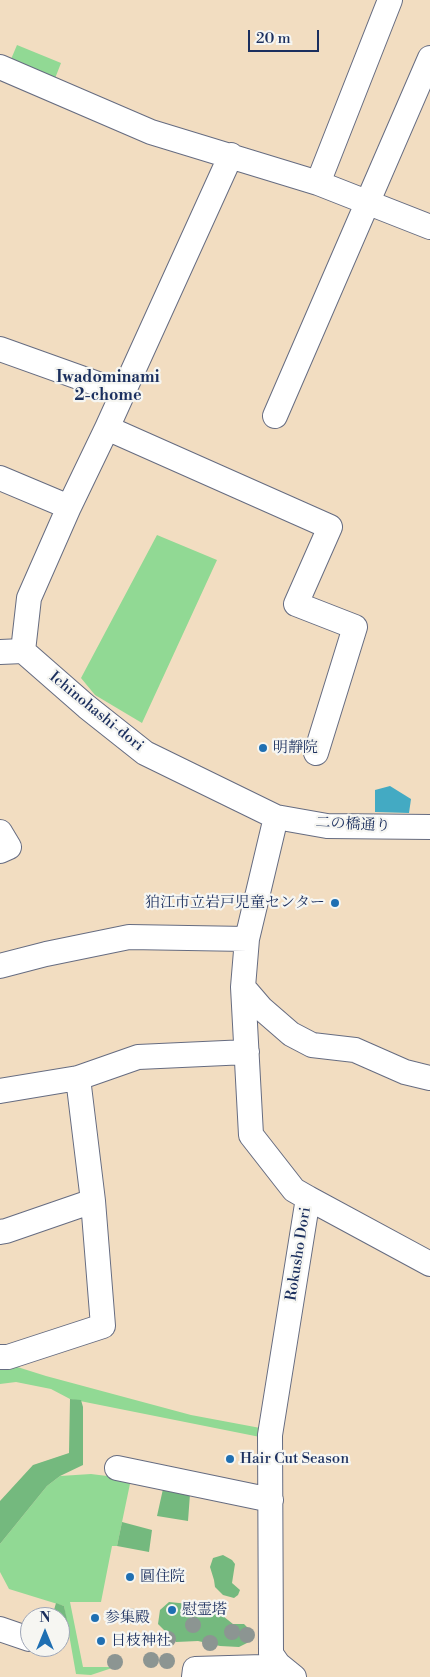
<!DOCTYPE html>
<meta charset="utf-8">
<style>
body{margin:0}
#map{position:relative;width:430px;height:1677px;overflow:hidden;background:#f2ddc1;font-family:"Libre Bodoni",serif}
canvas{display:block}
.north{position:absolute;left:20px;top:1607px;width:50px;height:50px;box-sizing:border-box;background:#f6f6f2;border:1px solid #9ea6b7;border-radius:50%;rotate:0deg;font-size:14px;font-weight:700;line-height:20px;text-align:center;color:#1b2f5e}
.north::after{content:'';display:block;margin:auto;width:18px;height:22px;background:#1f6fb2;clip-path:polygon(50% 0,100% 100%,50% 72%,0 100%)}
.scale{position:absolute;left:248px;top:30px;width:71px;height:22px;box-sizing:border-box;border:2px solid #1b2f5e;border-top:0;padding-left:6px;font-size:15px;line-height:18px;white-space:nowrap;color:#1b2f5e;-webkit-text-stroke:4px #f6f6f2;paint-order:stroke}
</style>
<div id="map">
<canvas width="430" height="1677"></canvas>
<div class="north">N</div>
<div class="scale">20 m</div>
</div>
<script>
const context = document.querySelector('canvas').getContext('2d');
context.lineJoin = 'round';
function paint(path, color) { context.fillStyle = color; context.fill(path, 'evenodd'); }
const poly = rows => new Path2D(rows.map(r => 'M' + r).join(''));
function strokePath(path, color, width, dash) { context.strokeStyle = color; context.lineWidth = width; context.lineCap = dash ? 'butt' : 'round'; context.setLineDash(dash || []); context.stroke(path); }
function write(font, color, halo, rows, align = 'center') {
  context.font = font + ' "Libre Bodoni","Noto Serif JP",serif'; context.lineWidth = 4.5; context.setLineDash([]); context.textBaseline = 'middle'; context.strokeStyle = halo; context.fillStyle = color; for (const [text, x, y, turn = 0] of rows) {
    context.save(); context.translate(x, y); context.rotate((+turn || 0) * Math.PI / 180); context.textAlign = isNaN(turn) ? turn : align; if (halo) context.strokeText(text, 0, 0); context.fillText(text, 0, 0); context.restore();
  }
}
paint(poly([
 [17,45,61,63,54,81,9,64],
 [157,535,217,560,142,723,95,695,81,678],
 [0,1364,11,1365,46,1376,191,1415,271,1430,270,1439,70,1399,51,1389,16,1382,0,1384],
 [91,1474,131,1479,117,1546,112,1546,101,1602,70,1602,83,1667,115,1667,91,1675,76,1674,64,1606,9,1589,0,1572,0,1544,47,1486,60,1476]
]), '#91d994');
paint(poly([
 [70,1399,81,1400,83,1407,83,1465,60,1476,47,1486,0,1544,0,1501,33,1465,69,1453],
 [163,1489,190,1494,188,1521,157,1516],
 [122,1522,152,1530,149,1552,117,1546],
 [223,1555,232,1560,235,1564,232,1583,240,1590,238,1595,234,1598,223,1595,215,1587,214,1580,210,1567,213,1558],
 [169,1602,189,1604,218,1612,233,1624,244,1624,250,1630,247,1643,239,1647,220,1646,198,1641,176,1642,158,1624,160,1610],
 [56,1603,64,1606,69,1629,62,1638,60,1637,60,1617,52,1617]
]), '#74b97e');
paint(poly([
 [390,786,411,799,409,813,375,812,375,790]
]), '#43aac3');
const minor = poly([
 [0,67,151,132,318,183,430,227],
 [318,183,390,0],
 [0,349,123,393],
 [275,416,430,58],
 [107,428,330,527,296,604,355,627,316,753],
 [0,478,69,507,107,428,231,155],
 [23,651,29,598,69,507],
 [0,652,23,651,87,707,145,753,276,817,327,826,430,827],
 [276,817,247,939,243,987,251,1135,294,1190,308,1198,270,1435,271,1654,278,1664,294,1677],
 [0,832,9,847,0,851],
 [0,966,46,954,129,937,247,939],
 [243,987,261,1008,291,1034,312,1045,355,1050,405,1072,430,1078],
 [0,1091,78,1078,138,1057,247,1052],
 [308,1198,430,1264],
 [0,1232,6,1231,93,1201],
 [0,1357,8,1357,103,1326,93,1201,78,1078],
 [117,1468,271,1500],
 [0,1629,29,1639],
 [194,1677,195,1669,263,1667,278,1664]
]);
strokePath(minor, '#666c81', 26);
strokePath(minor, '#fff', 24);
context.fillStyle = '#8c9592';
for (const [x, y] of [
 [130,1616],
 [193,1625],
 [232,1632],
 [247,1635],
 [168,1639],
 [210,1643],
 [151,1660],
 [167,1661],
 [115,1662]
]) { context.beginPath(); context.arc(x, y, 8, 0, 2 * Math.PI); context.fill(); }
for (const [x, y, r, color] of [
 [263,748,5,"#1f6fb2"],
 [335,903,5,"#1f6fb2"],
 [230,1459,5,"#1f6fb2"],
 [130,1577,5,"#1f6fb2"],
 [172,1610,5,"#1f6fb2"],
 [95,1618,5,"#1f6fb2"],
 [101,1641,5,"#1f6fb2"]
]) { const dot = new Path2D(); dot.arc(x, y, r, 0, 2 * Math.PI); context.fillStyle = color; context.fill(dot); strokePath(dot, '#f6f6f2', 2); }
write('15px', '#1b2f5e', '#f6f6f2', [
 ["Ichinohashi-dori",96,712,39],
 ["二の橋通り",353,825,3],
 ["Rokusho Dori",299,1254,-81]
]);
write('15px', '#1b2f5e', '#f6f6f2', [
 ["明靜院",273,748],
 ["狛江市立岩戸児童センター",325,903,"right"],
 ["Hair Cut Season",240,1459],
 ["圓住院",140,1577],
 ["慰霊塔",182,1610],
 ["参集殿",105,1618],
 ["日枝神社",111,1641]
], 'left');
write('bold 16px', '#1b2f5e', '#f6f6f2', [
 ["Iwadominami",108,378],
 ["2-chome",108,396]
]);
</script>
